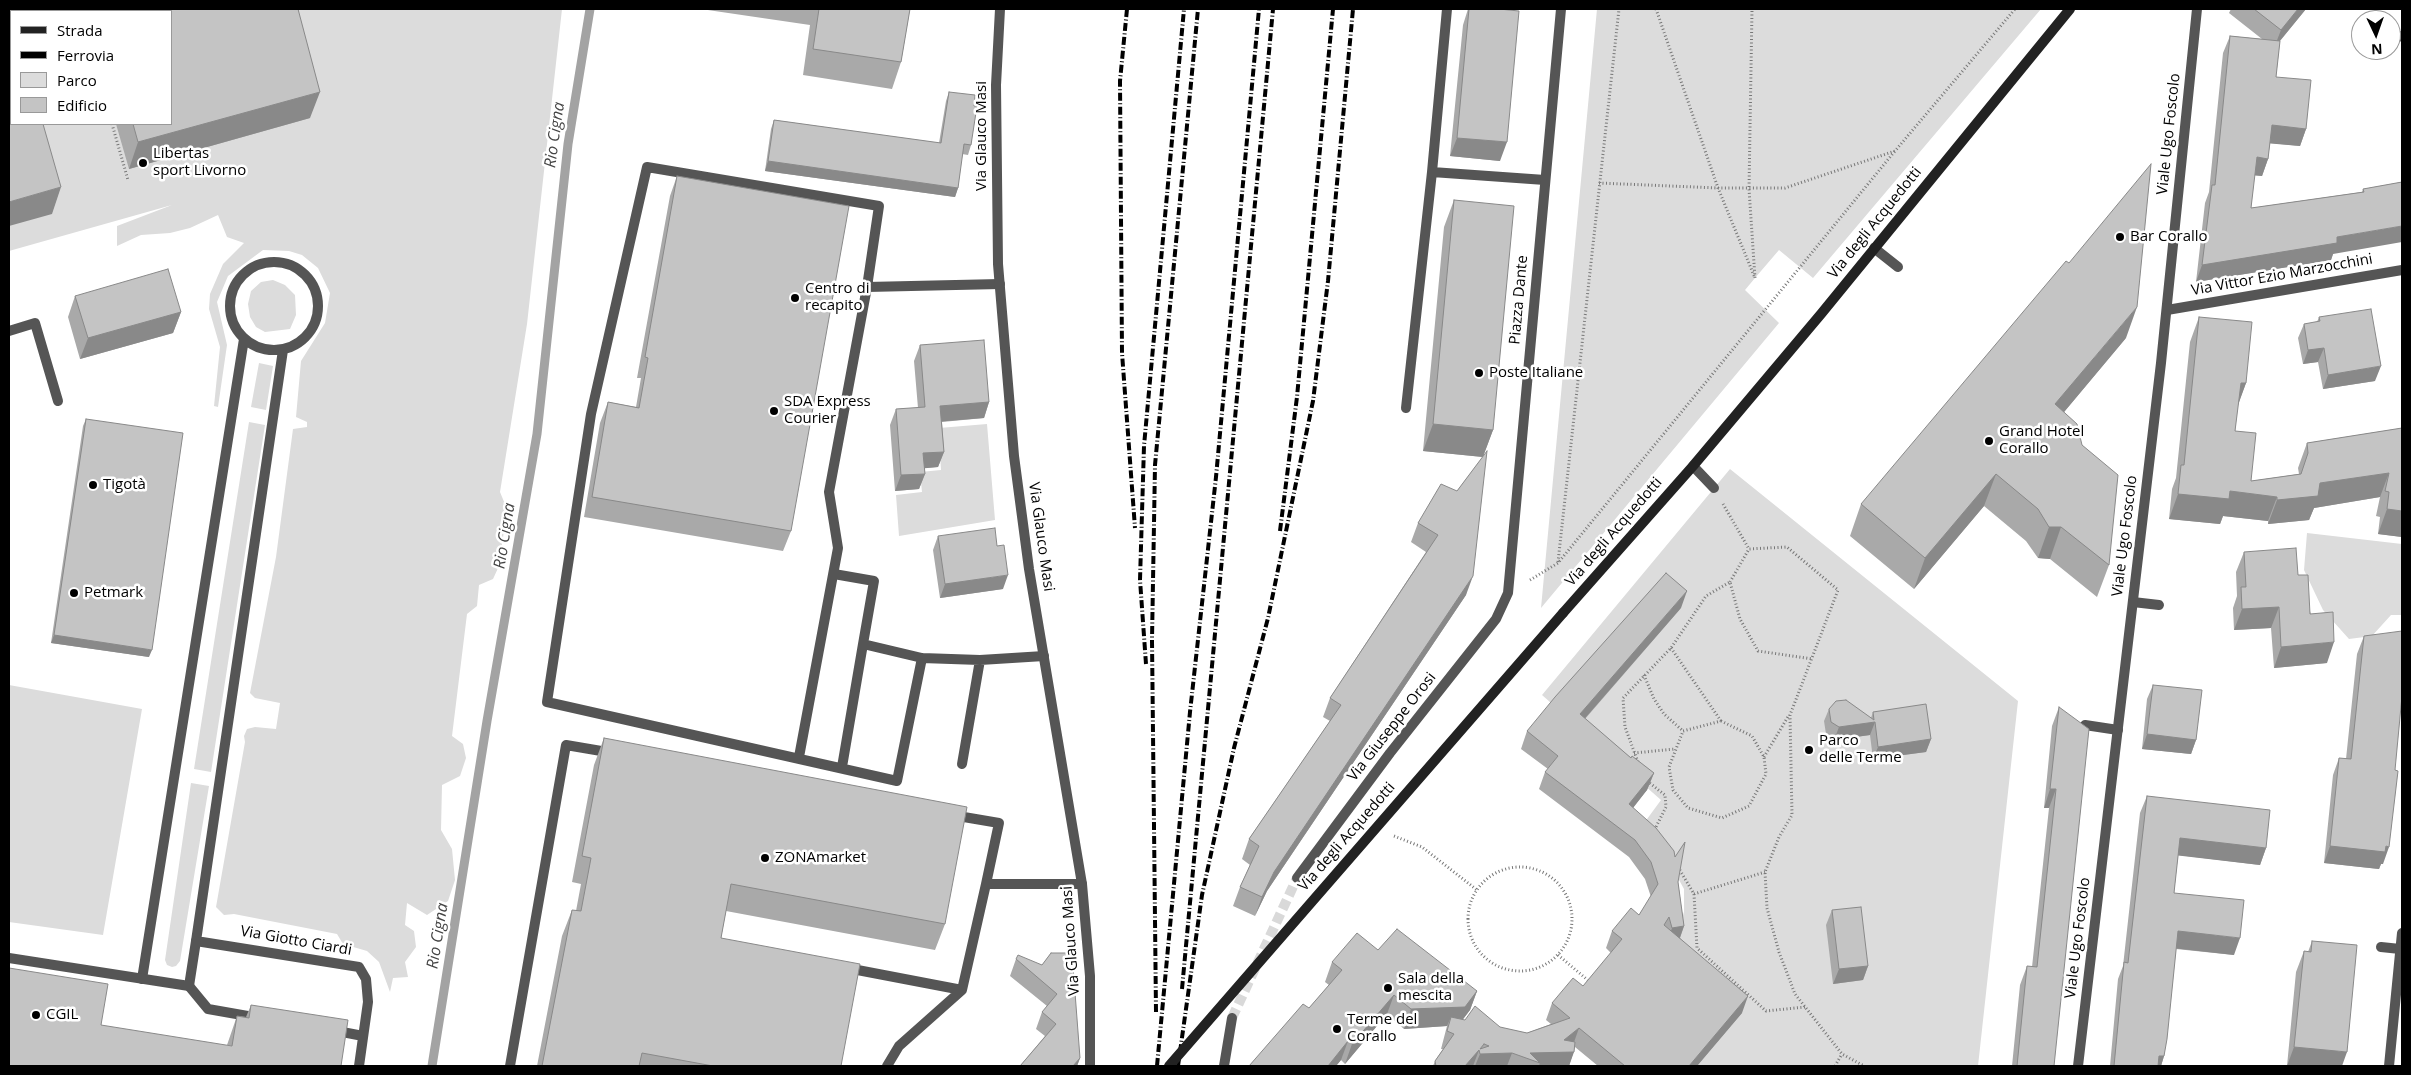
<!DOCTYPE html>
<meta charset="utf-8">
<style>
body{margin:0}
#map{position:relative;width:2411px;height:1075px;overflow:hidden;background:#fff;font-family:"Open Sans",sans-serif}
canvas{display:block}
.frame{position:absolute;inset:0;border:10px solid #000;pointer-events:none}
.legend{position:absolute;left:10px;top:10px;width:162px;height:115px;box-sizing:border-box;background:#fff;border:1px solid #999;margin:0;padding:6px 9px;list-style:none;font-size:15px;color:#000}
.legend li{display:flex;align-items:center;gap:10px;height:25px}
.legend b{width:25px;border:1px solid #999}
.north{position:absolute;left:2351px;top:10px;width:50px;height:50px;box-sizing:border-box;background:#fff;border:1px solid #999;border-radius:50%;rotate:177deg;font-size:14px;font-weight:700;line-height:20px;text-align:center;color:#000}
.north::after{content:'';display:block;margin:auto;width:18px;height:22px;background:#000;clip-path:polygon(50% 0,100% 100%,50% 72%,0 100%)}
</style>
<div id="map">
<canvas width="2411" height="1075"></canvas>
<div class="frame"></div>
<ul class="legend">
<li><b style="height:6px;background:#222"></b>Strada</li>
<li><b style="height:6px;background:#000"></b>Ferrovia</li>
<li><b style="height:14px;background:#dcdcdc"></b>Parco</li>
<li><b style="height:14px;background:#c4c4c4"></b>Edificio</li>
</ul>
<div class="north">N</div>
</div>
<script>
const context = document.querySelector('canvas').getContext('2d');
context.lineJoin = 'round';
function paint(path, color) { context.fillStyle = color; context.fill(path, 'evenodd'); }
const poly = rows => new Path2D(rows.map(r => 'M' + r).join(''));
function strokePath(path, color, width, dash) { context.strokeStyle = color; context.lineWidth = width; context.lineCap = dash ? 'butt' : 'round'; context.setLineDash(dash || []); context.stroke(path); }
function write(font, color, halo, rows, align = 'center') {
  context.font = font + ' "Open Sans",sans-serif'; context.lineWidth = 5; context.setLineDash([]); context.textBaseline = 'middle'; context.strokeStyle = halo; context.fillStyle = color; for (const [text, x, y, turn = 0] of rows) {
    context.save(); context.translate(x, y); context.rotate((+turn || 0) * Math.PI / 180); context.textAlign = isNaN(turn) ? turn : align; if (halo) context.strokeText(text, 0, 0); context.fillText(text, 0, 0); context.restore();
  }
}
paint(poly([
 [9,9,562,9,527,324,500,492,507,509,499,566,493,579,479,585,477,606,467,614,452,736,463,744,466,758,460,776,442,785,441,830,452,849,455,880,448,901,427,915,407,903,405,925,414,931,416,947,405,962,408,977,393,978,390,992,379,962,367,951,343,944,337,934,234,914,224,915,216,907,245,742,244,736,247,729,255,727,276,729,280,703,255,698,250,693,276,557,293,429,307,427,307,422,296,417,301,361,325,323,330,293,318,268,302,255,289,251,263,250,228,276,217,302,227,345,218,407,214,406,220,347,209,309,210,294,223,264,244,243,227,237,218,215,190,228,170,233,141,235,117,246,117,226,172,205,9,251],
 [11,11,171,11,171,124,11,124],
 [1597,9,2041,9,1813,278,1779,250,1755,278,1745,290,1779,323,1541,608],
 [273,280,285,285,295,295,296,315,290,329,265,332,256,327,250,317,248,304,251,291,261,282],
 [259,363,273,366,266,410,251,407],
 [249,422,265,425,211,772,194,769],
 [987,424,995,520,899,536,896,495,922,492,920,472,941,470,939,439,927,429],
 [1730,469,2018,701,1978,1066,1697,1066,1668,947,1678,931,1684,912,1684,889,1667,858,1639,830,1661,800,1542,695],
 [2307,533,2402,544,2402,615,2391,615,2372,636,2349,639,2323,610,2304,570],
 [9,685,142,709,103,935,9,922],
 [191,783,209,786,180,961,176,966,172,967,167,965,165,960]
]), '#dcdcdc');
strokePath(poly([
 [432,1066,487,721,537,434,568,144,590,9]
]), '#a3a3a3', 9);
strokePath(poly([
 [1232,1018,1297,878]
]), '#d9d9d9', 10, [10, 5]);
strokePath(poly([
 [63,9,63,11],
 [1656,9,1718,188,1755,278,1749,189,1752,9],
 [85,11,94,9],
 [9,31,11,31],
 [112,124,128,180],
 [1599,183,1718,188,1785,188,1895,151,2015,9],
 [1723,504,1749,549,1787,547,1838,590,1790,715,1792,815,1779,837,1765,872,1767,908,1779,952,1795,994,1842,1054,1864,1066],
 [1558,562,1619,9],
 [1530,580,1558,563,1895,151],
 [1730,582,1749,549],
 [1671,648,1721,721],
 [1644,675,1654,699,1664,714,1683,731],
 [1721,721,1752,736,1764,757,1766,774,1749,806,1722,818,1688,808,1673,790,1669,767,1683,731,1721,721],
 [1634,753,1675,749],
 [1764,757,1789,715],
 [1638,762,1625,727,1623,698,1671,648,1706,596,1730,582,1740,619,1758,651,1813,659],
 [1647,781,1665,795,1666,807,1654,831],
 [1394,836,1422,847,1477,890],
 '1468 919a52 52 0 1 1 104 0a52 52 0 1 1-104 0Z',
 [1678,867,1694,894,1697,948,1766,1011,1805,1007],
 [1694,894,1765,872],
 [1558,955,1590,982],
 [1835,1066,1842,1054]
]), '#777', 3, [1, 2.5]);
strokePath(poly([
 [1432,172,1447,9],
 [1874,248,1898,267],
 '230 306a44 44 0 1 1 88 0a44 44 0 1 1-88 0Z',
 [867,287,879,206,647,167,591,414,547,702,897,781,922,658],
 [9,331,35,323,58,401],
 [283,350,196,941,359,967,366,979,368,1002,359,1066],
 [1406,408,1432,172,1545,180],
 [1693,466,1714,488],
 [834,574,874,581,863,644],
 [2133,602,2159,605],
 [2085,725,2118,730],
 [799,757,838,548,829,492,867,287,1000,284],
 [962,764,980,660,1044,656],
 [842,767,863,644,922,658,980,660],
 [952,815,999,823,986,884],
 [2381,947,2400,949],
 [847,968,962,990,986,884,1082,884],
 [142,979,244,339],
 [189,986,208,1009,259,1018],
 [332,1030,363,1036],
 [510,1066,566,745,613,753],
 [887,1066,899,1046,962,990]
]), '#555', 10);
strokePath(poly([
 [1000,9,996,85,998,264,1014,456,1029,569,1082,884,1090,976,1090,1066],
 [2391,38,2402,36],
 [2167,310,2402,270],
 [1297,878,1390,753,1496,619,1508,593,1561,9],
 [9,958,189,986,196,941],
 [1224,1066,1232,1018],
 [2078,1066,2161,363,2197,9],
 [2389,1066,2402,933]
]), '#555', 10);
strokePath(poly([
 [1563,613,1693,466,1821,314,2070,9]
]), '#222', 10);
strokePath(poly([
 [1127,9,1120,81,1122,353,1135,528],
 [1280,531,1297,397,1333,9],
 [1146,664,1140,580,1144,446,1184,9],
 [1182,989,1273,9],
 [1156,1012,1152,640,1155,465,1198,9],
 [1157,1066,1190,712,1216,477,1259,9],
 [1178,1066,1202,895,1234,748,1268,618,1313,401,1328,281,1353,9]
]), '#000', 4, [8, 2.5, 1, 2.5]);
strokePath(poly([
 [1169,1066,1563,613]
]), '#222', 10);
paint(poly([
 [100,9,298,9,310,118,129,169,116,124,171,124,171,11,99,11],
 [701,9,910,9,901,62,892,89,803,75,810,25],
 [1468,9,1499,9,1500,161,1450,156,1463,25],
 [2231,9,2306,9,2280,41,2276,77,2306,129,2300,146,2270,143,2268,159,2262,176,2254,175,2251,208,2362,192,2363,189,2402,182,2333,254,2331,260,2196,282,2205,203,2209,192,2223,53,2230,36,2262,39,2229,13],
 [949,92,974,106,971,145,968,155,962,154,958,188,955,197,765,171,771,129,774,120,939,143,946,101],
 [677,176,791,531,783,551,584,517,600,423,608,402,636,407,641,378,637,378,670,196],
 [1454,200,1493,430,1483,456,1466,595,1267,891,1255,916,1233,906,1240,887,1250,865,1242,859,1249,839,1330,721,1323,717,1330,698,1426,552,1411,542,1418,523,1457,491,1483,457,1423,451,1444,227],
 [75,296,181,312,173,333,80,359,68,317],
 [2199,317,2246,383,2238,404,2235,431,2251,481,2299,474,2298,468,2307,443,2402,428,2402,537,2378,534,2380,517,2376,516,2380,497,2314,508,2309,520,2268,524,2268,521,2223,516,2220,524,2169,519,2172,489,2176,478,2190,342],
 [2319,317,2375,381,2323,389,2318,362,2303,364,2298,338,2304,324,2317,322],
 [2126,338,2064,412,2109,565,2097,597,2050,559,2038,558,2026,541,1984,506,1914,589,1850,536,1861,504],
 [920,345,989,402,984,418,942,422,944,452,938,467,925,468,925,474,919,489,895,491,890,425,896,409,918,408,914,361],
 [86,419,149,657,51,643,83,426],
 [938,536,1003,589,940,598,933,550],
 [2244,552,2298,575,2327,663,2274,668,2271,628,2234,630,2233,608,2237,596,2236,572],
 [1681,608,1585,719,1631,758,1654,773,1647,790,1633,807,1678,882,1684,926,1680,938,1742,1013,1697,1066,1598,1066,1575,1047,1569,1066,1433,1066,1435,1061,1443,1049,1441,1049,1447,1026,1404,1029,1387,1014,1345,1064,1341,1060,1336,1066,1249,1066,1309,1008,1329,985,1325,982,1332,962,1378,950,1477,991,1470,1010,1462,1020,1527,1033,1551,1024,1546,1020,1552,1003,1583,986,1611,953,1606,948,1612,931,1639,915,1651,897,1645,879,1629,857,1539,789,1545,772,1548,769,1521,749,1527,731],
 [2364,636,2383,864,2381,864,2379,869,2324,863,2333,775,2339,758,2346,759,2357,654],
 [2153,685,2196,740,2191,754,2142,749,2147,699],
 [2059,707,2054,1066,2012,1066,2020,985,2027,966,2032,967,2049,808,2044,808,2052,726],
 [1829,709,1871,718,1873,712,1931,739,1926,752,1873,759,1870,735,1834,740,1826,734,1824,721],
 [604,738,945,924,935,950,726,911,721,938,841,1066,537,1066,562,936,572,910,576,911,581,884,572,882,594,765],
 [2147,796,2266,848,2260,865,2178,855,2174,893,2234,955,2176,949,2164,1056,2161,1066,2110,1066,2118,979,2123,966,2140,813],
 [1832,910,1868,966,1863,980,1833,984,1826,925],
 [2312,941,2342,1066,2287,1066,2296,972,2304,951,2308,952],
 [1051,953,1080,1058,1077,1066,1020,1066,1045,1036,1036,1029,1042,1012,1047,1006,1010,976,1016,959,1042,965],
 [251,1005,341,1066,227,1045,237,1016,246,1017]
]), '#a9a9a9');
paint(poly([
 [2298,9,2306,9,2274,48,2281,30],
 [320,92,310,118,129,169,138,142],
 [2272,125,2306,129,2300,146,2265,143],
 [1457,138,1507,142,1500,161,1450,156],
 [2257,157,2268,159,2262,176,2250,175],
 [768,161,958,188,955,197,765,171],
 [61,187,52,214,9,226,9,202],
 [2402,226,2402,242,2333,254,2331,260,2196,282,2202,265,2337,237],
 [2137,307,2126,338,2044,436,2055,404],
 [181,312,173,333,80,359,88,338],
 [2324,348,2318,362,2303,364,2308,350],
 [2381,366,2375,381,2323,389,2328,375],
 [2241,383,2246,383,2237,408],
 [989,402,984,418,935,422,940,406],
 [1433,424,1493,430,1483,457,1423,451],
 [944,452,938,467,917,469,923,453],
 [2389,473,2380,497,2314,508,2309,520,2268,524,2277,500,2320,483],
 [925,474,919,489,895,491,901,475],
 [1996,474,1984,506,1914,589,1925,558],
 [2230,491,2277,497,2268,521,2223,516,2220,524,2169,519,2178,494],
 [2387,509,2402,511,2402,537,2378,534],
 [2049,527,2061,527,2050,559,2038,558],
 [1008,575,1003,589,940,598,945,584],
 [1473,576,1466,595,1267,891,1255,916,1262,897,1274,872],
 [1687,591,1681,608,1573,732,1580,714],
 [2279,607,2271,628,2234,630,2242,609],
 [54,635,152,650,149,657,51,643],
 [2334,642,2327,663,2274,668,2281,647],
 [1875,722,1870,735,1834,740,1839,727],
 [2147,734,2196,740,2191,754,2142,749],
 [1931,739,1926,752,1873,759,1878,747],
 [1654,773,1647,790,1623,821,1629,804],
 [2050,789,2056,789,2049,808,2044,808],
 [2180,838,2266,848,2260,865,2174,855],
 [2330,846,2386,846,2389,847,2383,864,2381,864,2379,869,2324,863],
 [1684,926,1678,943,1666,946,1672,928],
 [2178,931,2240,938,2234,955,2172,948],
 [1868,966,1863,980,1833,984,1839,969],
 [1477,991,1470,1010,1458,1026,1451,1017,1447,1026,1404,1029,1411,1009],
 [1394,995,1387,1014,1345,1064,1352,1044],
 [1748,996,1742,1013,1697,1066,1689,1066],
 [1579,1028,1573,1045,1574,1052,1569,1066,1539,1066,1540,1063,1530,1053,1564,1040],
 [1348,1041,1341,1060,1336,1066,1328,1066],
 [2294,1047,2347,1052,2342,1066,2287,1066],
 [1479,1050,1473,1066,1465,1066],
 [1512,1053,1507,1066,1475,1066,1480,1054],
 [2159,1056,2164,1056,2161,1066,2155,1066],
 [1080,1058,1077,1066,1073,1066]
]), '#898989');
const building = poly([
 [102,9,298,9,320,92,138,142,133,124,171,124,171,11,102,11,102,9],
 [819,9,910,9,901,62,813,49,819,9],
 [1469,9,1499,9,1519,11,1507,142,1457,138,1469,9],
 [2254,9,2298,9,2281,30,2254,9],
 [2230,36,2280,41,2276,77,2311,80,2306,129,2272,125,2268,159,2257,157,2251,208,2364,192,2363,189,2402,182,2402,226,2337,237,2337,243,2202,265,2212,185,2215,185,2230,36],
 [11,42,11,124,43,124,61,187,9,202,9,43,11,42],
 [949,92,975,95,974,106,977,106,971,145,964,144,958,188,768,161,774,120,941,143,949,92],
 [2151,164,2137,307,2055,404,2077,424,2082,445,2118,475,2109,565,2061,527,2049,527,2038,509,1996,474,1925,558,1861,504,2066,261,2069,263,2151,164],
 [677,176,849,206,791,531,592,497,608,402,639,408,648,358,645,357,677,176],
 [1454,200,1514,206,1493,430,1433,424,1454,200],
 [168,269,181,312,88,338,75,296,168,269],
 [2371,309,2381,366,2328,375,2324,348,2308,350,2304,324,2320,321,2319,317,2371,309],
 [2199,317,2252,322,2246,383,2241,383,2235,431,2256,433,2251,481,2301,474,2308,453,2307,443,2402,428,2402,511,2387,509,2389,492,2385,491,2389,473,2320,483,2318,496,2277,500,2277,497,2230,491,2229,499,2178,494,2181,465,2184,465,2199,317],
 [984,340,989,402,940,406,944,452,923,453,925,474,901,475,896,409,925,407,920,345,984,340],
 [86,419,183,433,152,650,54,635,86,419],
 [1487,451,1473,576,1274,872,1262,897,1240,887,1259,846,1249,839,1341,705,1330,698,1438,535,1418,523,1441,484,1457,491,1487,451],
 [995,528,997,546,1004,545,1008,575,945,584,938,536,995,528],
 [2296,548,2298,575,2308,575,2310,614,2333,612,2334,642,2281,647,2279,607,2242,609,2241,587,2246,587,2244,552,2296,548],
 [1666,573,1687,591,1580,714,1631,758,1632,756,1654,773,1629,804,1656,828,1674,851,1675,857,1685,842,1678,882,1684,926,1672,928,1669,917,1664,925,1748,996,1689,1066,1625,1066,1579,1028,1564,1040,1575,1042,1574,1052,1530,1053,1540,1063,1512,1053,1480,1054,1479,1050,1465,1066,1436,1066,1435,1061,1454,1034,1447,1031,1451,1017,1465,1020,1475,1006,1500,1027,1527,1033,1570,1018,1552,1003,1573,978,1583,986,1622,939,1612,931,1631,908,1639,915,1658,884,1651,862,1635,840,1545,772,1558,756,1527,731,1555,697,1666,573],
 [1484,1044,1489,1046,1480,1049,1484,1044],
 [2402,631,2402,696,2395,770,2398,771,2389,847,2386,846,2385,852,2330,846,2339,758,2351,759,2364,636,2402,631],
 [2153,685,2202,690,2196,740,2147,734,2153,685],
 [1846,700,1874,720,1873,712,1926,704,1931,739,1878,747,1875,722,1839,727,1831,722,1829,709,1836,701,1846,700],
 [2059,707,2089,729,2054,1066,2017,1066,2027,966,2037,967,2056,789,2050,789,2059,707],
 [604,738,967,807,945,924,731,884,721,938,860,964,841,1066,713,1066,642,1053,639,1066,542,1066,572,910,581,911,591,858,582,856,604,738],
 [2147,796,2270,810,2266,848,2180,838,2174,893,2244,900,2240,938,2178,931,2167,1039,2164,1056,2159,1056,2158,1066,2114,1066,2124,962,2128,963,2147,796],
 [1861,907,1868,966,1839,969,1832,910,1861,907],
 [1397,929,1477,991,1465,1007,1411,1009,1394,995,1352,1044,1348,1041,1328,1066,1249,1066,1303,1004,1309,1008,1342,970,1332,962,1357,933,1378,950,1397,929],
 [2312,941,2357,945,2347,1052,2294,1047,2304,951,2311,952,2312,941],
 [1051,953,1072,953,1080,1058,1073,1066,1020,1066,1056,1024,1042,1012,1057,994,1016,959,1018,955,1042,965,1051,953],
 [9,968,108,984,101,1025,232,1046,237,1016,249,1018,251,1005,348,1020,341,1066,9,1066,9,968]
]);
paint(building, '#c4c4c4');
strokePath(building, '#898989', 1);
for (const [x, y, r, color] of [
 [143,163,5,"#000"],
 [2120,237,5,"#000"],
 [795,298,5,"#000"],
 [1479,373,5,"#000"],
 [774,411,5,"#000"],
 [1989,441,5,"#000"],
 [93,485,5,"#000"],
 [74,593,5,"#000"],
 [1809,750,5,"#000"],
 [765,858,5,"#000"],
 [1388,988,5,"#000"],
 [36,1015,5,"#000"],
 [1337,1029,5,"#000"]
]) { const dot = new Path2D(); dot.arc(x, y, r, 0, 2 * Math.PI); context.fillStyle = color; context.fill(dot); strokePath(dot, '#fff', 2); }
write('15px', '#000', '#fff', [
 ["Viale Ugo Foscolo",2169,134,-84],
 ["Via Glauco Masi",982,136,-90],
 ["Via degli Acquedotti",1875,223,-51],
 ["Via Vittor Ezio Marzocchini",2282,275,-10],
 ["Piazza Dante",1519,300,-85],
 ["Via degli Acquedotti",1614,532,-49],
 ["Viale Ugo Foscolo",2125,536,-83],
 ["Via Glauco Masi",1041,537,82],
 ["Via Giuseppe Orosi",1392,727,-52],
 ["Via degli Acquedotti",1347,837,-49],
 ["Viale Ugo Foscolo",2078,938,-83],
 ["Via Giotto Ciardi",296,941,10],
 ["Via Glauco Masi",1071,941,-94]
]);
write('15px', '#000', '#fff', [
 ["Libertas",153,154],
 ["sport Livorno",153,171],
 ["Bar Corallo",2130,237],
 ["Centro di",805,289],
 ["recapito",805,306],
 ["Poste Italiane",1489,373],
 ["SDA Express",784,402],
 ["Courier",784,419],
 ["Grand Hotel",1999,432],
 ["Corallo",1999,449],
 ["Tigotà",103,485],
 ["Petmark",84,593],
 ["Parco",1819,741],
 ["delle Terme",1819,758],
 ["ZONAmarket",775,858],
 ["Sala della",1398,979],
 ["mescita",1398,996],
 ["CGIL",46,1015],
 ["Terme del",1347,1020],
 ["Corallo",1347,1037]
], 'left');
write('italic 16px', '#444', '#fff', [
 ["Rio Cigna",555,135,-82],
 ["Rio Cigna",505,536,-81],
 ["Rio Cigna",438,936,-81]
]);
</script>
